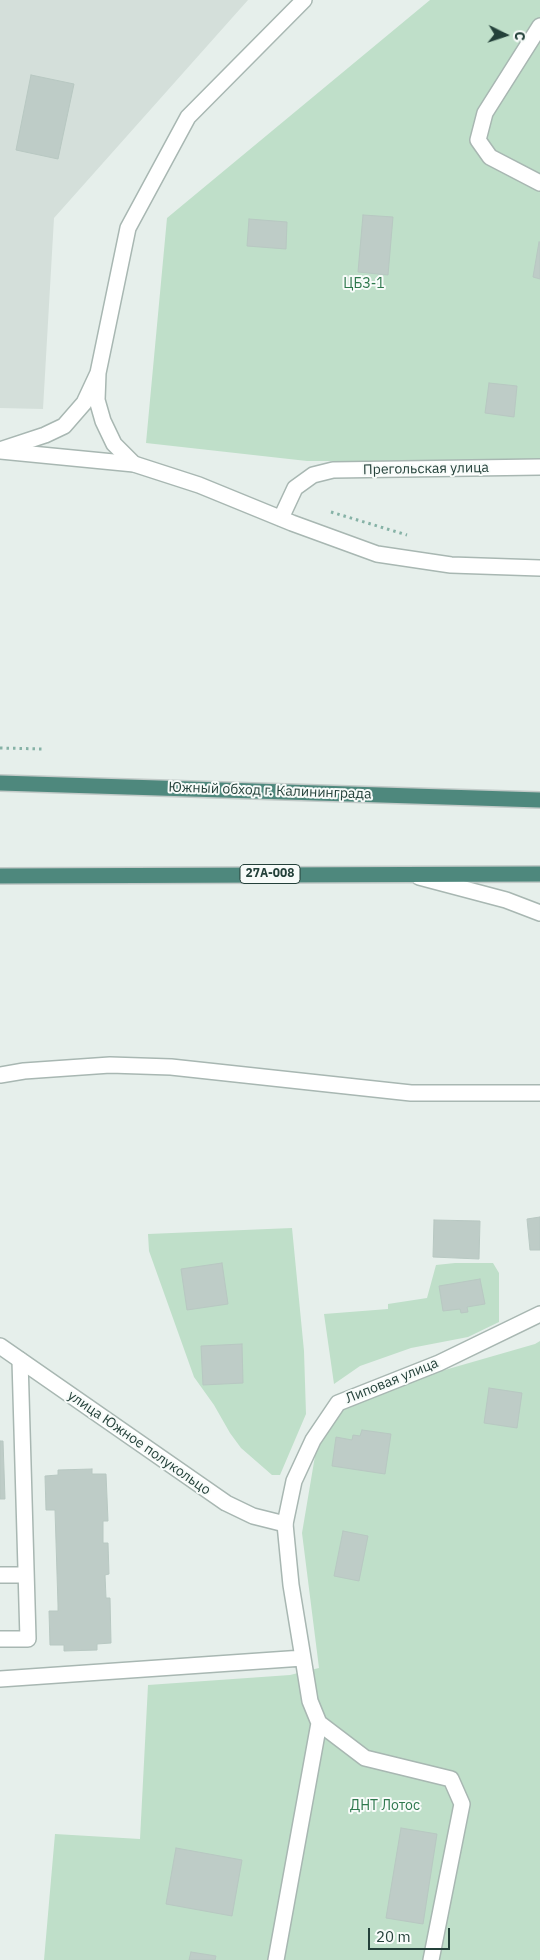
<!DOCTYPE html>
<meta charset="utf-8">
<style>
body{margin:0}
#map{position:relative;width:540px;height:1960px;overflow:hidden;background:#e6efeb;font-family:"IBM Plex Sans",sans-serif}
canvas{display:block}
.north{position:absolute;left:480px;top:10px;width:50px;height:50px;-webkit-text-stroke:4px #f7fbf9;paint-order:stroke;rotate:94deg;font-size:14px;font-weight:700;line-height:20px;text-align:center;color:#24413a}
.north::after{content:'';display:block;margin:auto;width:18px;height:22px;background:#24413a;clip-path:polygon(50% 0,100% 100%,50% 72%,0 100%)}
.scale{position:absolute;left:368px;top:1928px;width:82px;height:22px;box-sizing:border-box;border:2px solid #24413a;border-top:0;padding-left:6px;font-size:15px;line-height:18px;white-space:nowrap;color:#24413a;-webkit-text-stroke:4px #f7fbf9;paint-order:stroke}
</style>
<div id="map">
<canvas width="540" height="1960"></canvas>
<div class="north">С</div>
<div class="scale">20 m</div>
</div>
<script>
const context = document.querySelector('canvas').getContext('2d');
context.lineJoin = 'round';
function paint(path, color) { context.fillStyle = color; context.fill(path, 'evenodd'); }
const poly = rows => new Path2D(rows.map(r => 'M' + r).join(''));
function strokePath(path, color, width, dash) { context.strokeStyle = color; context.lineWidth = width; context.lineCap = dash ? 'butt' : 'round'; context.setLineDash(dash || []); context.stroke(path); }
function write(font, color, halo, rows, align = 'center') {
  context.font = font + ' "IBM Plex Sans",sans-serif'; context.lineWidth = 4; context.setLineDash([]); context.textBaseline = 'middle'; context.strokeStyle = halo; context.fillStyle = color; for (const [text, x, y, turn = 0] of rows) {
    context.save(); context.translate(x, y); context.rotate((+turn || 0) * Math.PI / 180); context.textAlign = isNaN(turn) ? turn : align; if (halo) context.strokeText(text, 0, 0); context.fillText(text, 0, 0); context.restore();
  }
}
paint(poly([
 [0,0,248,0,54,218,43,409,0,408]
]), '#d4dfda');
paint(poly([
 [430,0,540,0,540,461,307,461,146,443,167,218],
 [292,1228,304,1351,306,1414,280,1475,272,1475,241,1448,230,1433,214,1405,194,1377,149,1251,148,1234],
 [455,1263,493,1263,499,1273,499,1322,468,1337,411,1348,360,1366,334,1384,324,1314,388,1309,388,1304,427,1298,436,1265],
 [540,1341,540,1960,44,1960,55,1834,140,1839,148,1685,290,1675,319,1668,302,1533,316,1450,326,1428,344,1409,403,1382,535,1344]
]), '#bfdfc9');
const building = poly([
 [31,75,74,84,58,159,16,150,31,75],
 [363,215,393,217,388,275,358,272,363,215],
 [249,219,287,222,286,249,247,246,249,219],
 [539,242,540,242,540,279,533,277,539,242],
 [489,383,517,386,514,417,485,413,489,383],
 [540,1217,540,1250,530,1250,527,1219,540,1217],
 [434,1220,480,1221,479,1259,433,1257,434,1220],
 [222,1263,228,1304,187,1310,181,1269,222,1263],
 [480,1279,485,1304,467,1307,468,1312,461,1313,460,1309,443,1311,439,1286,480,1279],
 [242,1344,243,1383,203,1385,201,1346,242,1344],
 [489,1388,522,1393,517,1428,484,1423,489,1388],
 [362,1430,391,1434,385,1474,332,1466,336,1437,352,1440,353,1435,360,1436,362,1430],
 [0,1441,3,1441,5,1499,0,1499,0,1441],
 [92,1469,92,1474,106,1474,108,1521,103,1521,103,1543,108,1543,109,1574,105,1575,106,1598,110,1598,111,1643,97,1644,97,1650,64,1651,64,1645,50,1645,49,1611,58,1611,58,1605,55,1510,46,1510,45,1476,58,1475,58,1470,92,1469],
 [343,1531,368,1536,359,1581,334,1576,343,1531],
 [401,1828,437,1834,423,1924,386,1918,401,1828],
 [176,1848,242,1860,232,1916,166,1904,176,1848],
 [191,1952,216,1956,215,1960,189,1960,191,1952]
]);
paint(building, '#beccc7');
strokePath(building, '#b8c8c2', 1);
const service = poly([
 [285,1524,291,1585,303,1658,310,1701,319,1723,365,1758,451,1779,462,1804,431,1960],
 [0,1575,26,1575],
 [0,1639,28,1639,20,1360],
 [0,1679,303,1658],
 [276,1960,319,1723]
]);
const minor = poly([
 [540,26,485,113,478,140,490,157,540,183],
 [98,373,128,228,188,117,304,0],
 [0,450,45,435,64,426,84,403,98,373,97,400,103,421,114,444,134,464],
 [281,518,295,488,313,475,333,470,540,467],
 [0,1346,226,1503,253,1516,285,1524,294,1481,313,1440,338,1403,439,1363,540,1314]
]);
const tertiary = poly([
 [0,451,134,464,199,485,292,523,377,554,451,565,540,568],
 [419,877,506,900,540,913],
 [0,1075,24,1071,110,1065,171,1067,411,1093,540,1093]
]);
const trunk = poly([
 [0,783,540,800],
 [0,876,540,874]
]);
strokePath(service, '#a8b7b2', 18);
strokePath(minor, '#a8b7b2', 18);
strokePath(tertiary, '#a8b7b2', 18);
strokePath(trunk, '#c2cac8', 18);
strokePath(poly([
 [331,512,407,535],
 [0,748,43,749]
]), '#86b2a6', 3, [2.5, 4]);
strokePath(service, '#fff', 15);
strokePath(minor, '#fff', 15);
strokePath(tertiary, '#fff', 15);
strokePath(trunk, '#4e887d', 15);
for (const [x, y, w] of [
 [270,874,60]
]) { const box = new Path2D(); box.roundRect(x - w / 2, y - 9.5, w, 19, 4); context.fillStyle = '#f7fbf9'; context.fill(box); strokePath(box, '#24413a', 1); }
write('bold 12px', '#24413a', null, [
 ["27А-008",270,874]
]);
write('14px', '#2e784d', '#f7fbf9', [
 ["ЦБЗ-1",364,284],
 ["ДНТ Лотос",385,1806]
]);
write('14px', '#24413a', '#f7fbf9', [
 ["Прегольская улица",426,469,-1],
 ["Южный обход г. Калининграда",270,791,2],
 ["Липовая улица",392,1381,-22],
 ["улица Южное полукольцо",139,1443,35]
]);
</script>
